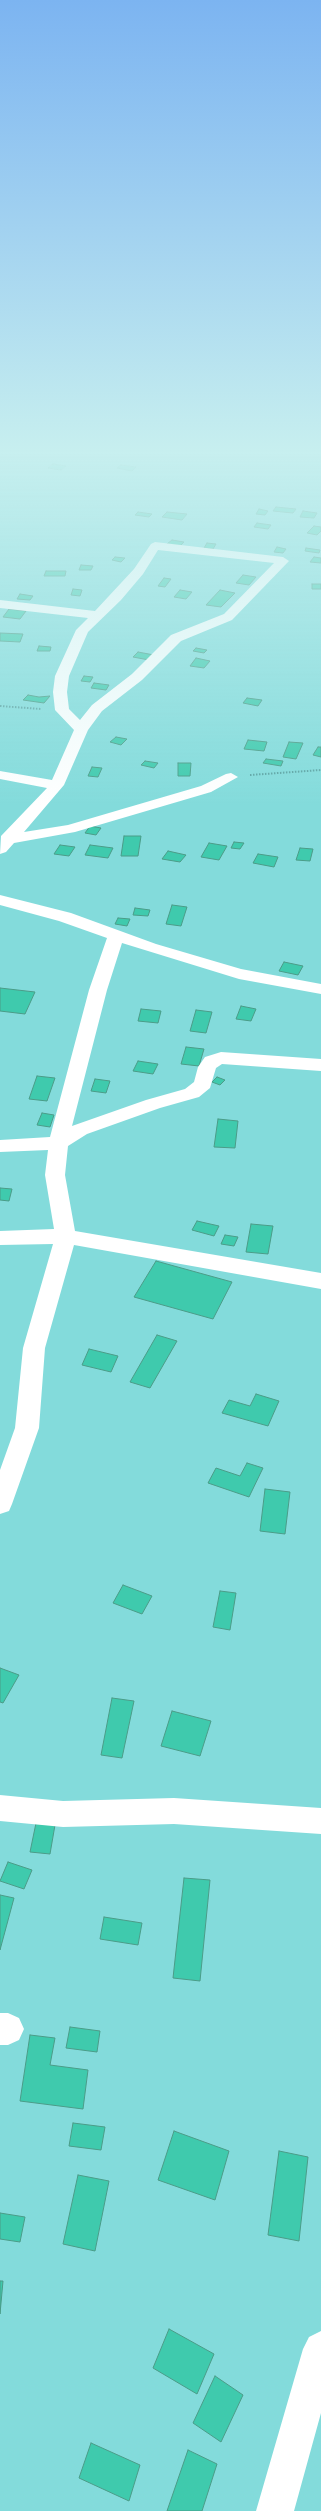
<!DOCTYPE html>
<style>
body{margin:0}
canvas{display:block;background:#83dbdb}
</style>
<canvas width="321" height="2511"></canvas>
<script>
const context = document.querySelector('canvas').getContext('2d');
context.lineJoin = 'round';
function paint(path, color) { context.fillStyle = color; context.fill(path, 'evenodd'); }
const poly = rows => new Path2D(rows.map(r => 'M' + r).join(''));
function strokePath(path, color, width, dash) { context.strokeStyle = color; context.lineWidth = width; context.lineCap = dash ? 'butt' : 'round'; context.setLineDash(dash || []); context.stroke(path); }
const building = poly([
 [53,464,66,466,61,470,48,468,53,464],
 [121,465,136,467,132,471,117,468,121,465],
 [276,507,296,509,293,513,273,511,276,507],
 [259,509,268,511,265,515,256,514,259,509],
 [303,511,317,513,314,518,300,517,303,511],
 [138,512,152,514,149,517,135,515,138,512],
 [167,512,187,514,182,520,162,517,167,512],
 [257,523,271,525,268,529,254,527,257,523],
 [314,526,321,527,321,531,317,535,307,533,314,526],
 [172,540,184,542,180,546,167,544,172,540],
 [207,543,216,544,213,549,204,548,207,543],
 [277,547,286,549,283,553,274,552,277,547],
 [306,548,320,550,319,553,305,551,306,548],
 [115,557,125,558,121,562,112,560,115,557],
 [314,557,321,558,321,563,310,562,314,557],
 [81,565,93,566,91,570,79,570,81,565],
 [46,571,66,571,65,576,44,576,46,571],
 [243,575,256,577,249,585,236,583,243,575],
 [164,578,171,579,165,587,158,586,164,578],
 [312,584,321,584,321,589,312,589,312,584],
 [73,589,82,590,80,596,71,595,73,589],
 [180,590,192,592,186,599,174,597,180,590],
 [220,590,235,593,221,607,206,605,220,590],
 [20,594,33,596,30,600,17,599,20,594],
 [9,609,26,611,20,619,3,617,9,609],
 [0,634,0,633,23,634,20,642,0,641,0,634],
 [39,646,51,647,50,651,37,651,39,646],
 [196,648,207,650,204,653,193,651,196,648],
 [138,652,154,655,149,660,133,657,138,652],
 [196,658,210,661,204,668,190,666,196,658],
 [84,676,93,677,90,682,81,681,84,676],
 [94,683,109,685,106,690,91,688,94,683],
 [28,695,39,697,50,696,44,703,23,700,28,695],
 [247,698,262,700,258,706,243,703,247,698],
 [116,737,127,739,121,745,110,742,116,737],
 [248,740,267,742,264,751,244,749,248,740],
 [289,742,303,743,296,759,283,757,289,742],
 [318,747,321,747,321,757,313,755,318,747],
 [266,759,283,761,281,766,263,763,266,759],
 [145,761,158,763,154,768,141,765,145,761],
 [178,763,191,763,190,776,178,776,178,763],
 [92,767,102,768,98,777,88,776,92,767],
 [90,826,101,828,96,835,85,833,90,826],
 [124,836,141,836,138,856,121,856,124,836],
 [234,842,244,843,240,849,231,848,234,842],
 [209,843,227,846,219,860,201,857,209,843],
 [60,845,75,847,69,856,54,854,60,845],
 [90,845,113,848,108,858,85,855,90,845],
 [300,848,313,849,310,861,296,860,300,848],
 [168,851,186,855,180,862,162,859,168,851],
 [258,854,278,857,274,867,253,863,258,854],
 [172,905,187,907,181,926,166,924,172,905],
 [135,908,150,910,148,916,133,915,135,908],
 [118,918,130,919,127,926,115,924,118,918],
 [284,962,303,966,298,975,279,971,284,962],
 [0,988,35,992,25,1014,0,1011,0,988],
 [241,1006,256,1009,251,1021,236,1019,241,1006],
 [141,1009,161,1011,158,1023,138,1021,141,1009],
 [196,1010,212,1012,206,1033,190,1031,196,1010],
 [186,1047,204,1049,199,1066,181,1064,186,1047],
 [138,1061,158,1064,153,1074,133,1071,138,1061],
 [37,1076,55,1078,47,1101,29,1099,37,1076],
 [217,1077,225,1080,220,1085,212,1082,217,1077],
 [95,1079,110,1081,106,1093,91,1091,95,1079],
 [42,1113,54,1115,50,1127,37,1125,42,1113],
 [218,1119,238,1121,235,1148,214,1147,218,1119],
 [0,1188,12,1189,9,1201,0,1200,0,1188],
 [197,1221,219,1226,214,1236,192,1230,197,1221],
 [251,1224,273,1226,268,1254,246,1252,251,1224],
 [225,1235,238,1237,234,1246,221,1244,225,1235],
 [156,1261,232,1282,213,1319,134,1297,156,1261],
 [157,1335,177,1341,150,1388,130,1382,157,1335],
 [89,1349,118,1356,111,1372,82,1365,89,1349],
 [256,1394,279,1401,268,1426,222,1413,229,1400,250,1406,256,1394],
 [247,1463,263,1468,249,1497,208,1483,216,1468,240,1476,247,1463],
 [265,1489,290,1492,285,1534,260,1531,265,1489],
 [123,1585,152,1596,142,1614,113,1603,123,1585],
 [220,1591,236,1593,230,1630,213,1627,220,1591],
 [0,1668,19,1675,3,1703,0,1702,0,1668],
 [112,1698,134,1701,122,1758,101,1755,112,1698],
 [172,1711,211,1721,200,1756,161,1746,172,1711],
 [36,1823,55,1825,50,1854,30,1852,36,1823],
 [8,1862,32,1870,24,1889,0,1881,8,1862],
 [184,1878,210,1880,200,1981,173,1978,184,1878],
 [0,1895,14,1898,0,1950,0,1895],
 [104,1917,142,1923,138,1945,100,1939,104,1917],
 [70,2027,100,2031,97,2052,66,2048,70,2027],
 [30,2035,55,2038,50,2065,88,2070,83,2109,20,2101,30,2035],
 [73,2123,105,2127,101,2150,69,2146,73,2123],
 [174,2131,229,2151,215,2200,158,2180,174,2131],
 [279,2151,308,2157,299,2241,268,2235,279,2151],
 [78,2175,109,2181,95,2251,63,2244,78,2175],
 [0,2213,25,2217,20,2242,0,2239,0,2213],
 [0,2281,3,2281,0,2314,0,2281],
 [169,2329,214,2354,197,2394,153,2368,169,2329],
 [215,2376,243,2395,221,2442,193,2423,215,2376],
 [91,2443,140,2465,129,2501,79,2478,91,2443],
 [188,2450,217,2464,202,2511,167,2511,188,2450]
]);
paint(building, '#3fcaad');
strokePath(building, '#4b9c88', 1);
strokePath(poly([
 [0,706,41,709],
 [250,775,321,770]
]), '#5ca4a4', 2, [1.5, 1.5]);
paint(poly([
 [155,542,283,557,289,561,232,620,181,641,142,680,102,711,88,730,64,785,24,832,68,825,201,786,226,774,231,773,238,777,211,792,75,832,14,843,6,852,0,854,1,836,47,788,0,779,0,771,52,780,74,730,55,710,53,692,55,676,76,630,88,618,0,608,0,600,95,611,134,569,151,544,155,542],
 [158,550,274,563,224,614,171,635,132,674,92,705,80,720,69,709,67,692,69,676,88,632,121,600,143,574,158,550],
 [0,895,71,913,156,944,241,969,321,984,321,994,239,979,122,943,107,990,72,1126,146,1100,185,1089,194,1082,198,1067,205,1057,221,1052,321,1059,321,1071,222,1064,216,1068,210,1088,199,1097,160,1108,87,1134,68,1146,65,1175,75,1231,321,1273,321,1289,74,1245,45,1348,39,1428,12,1504,9,1511,0,1514,0,1470,15,1428,23,1348,53,1244,0,1245,0,1231,54,1229,45,1175,48,1150,0,1152,0,1140,50,1137,89,990,107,938,59,921,0,905,0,895],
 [0,1795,63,1801,174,1798,321,1808,321,1834,174,1824,63,1827,0,1821,0,1795],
 [0,2013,8,2013,19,2018,24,2029,19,2040,8,2045,0,2045,0,2013],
 [321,2331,321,2413,294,2511,256,2511,303,2349,309,2337,321,2331]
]), '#fff');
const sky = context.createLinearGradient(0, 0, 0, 806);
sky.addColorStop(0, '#7cb4f1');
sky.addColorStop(0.56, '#c7efef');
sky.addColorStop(1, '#c7efef00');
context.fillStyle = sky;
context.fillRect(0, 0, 321, 806);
</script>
